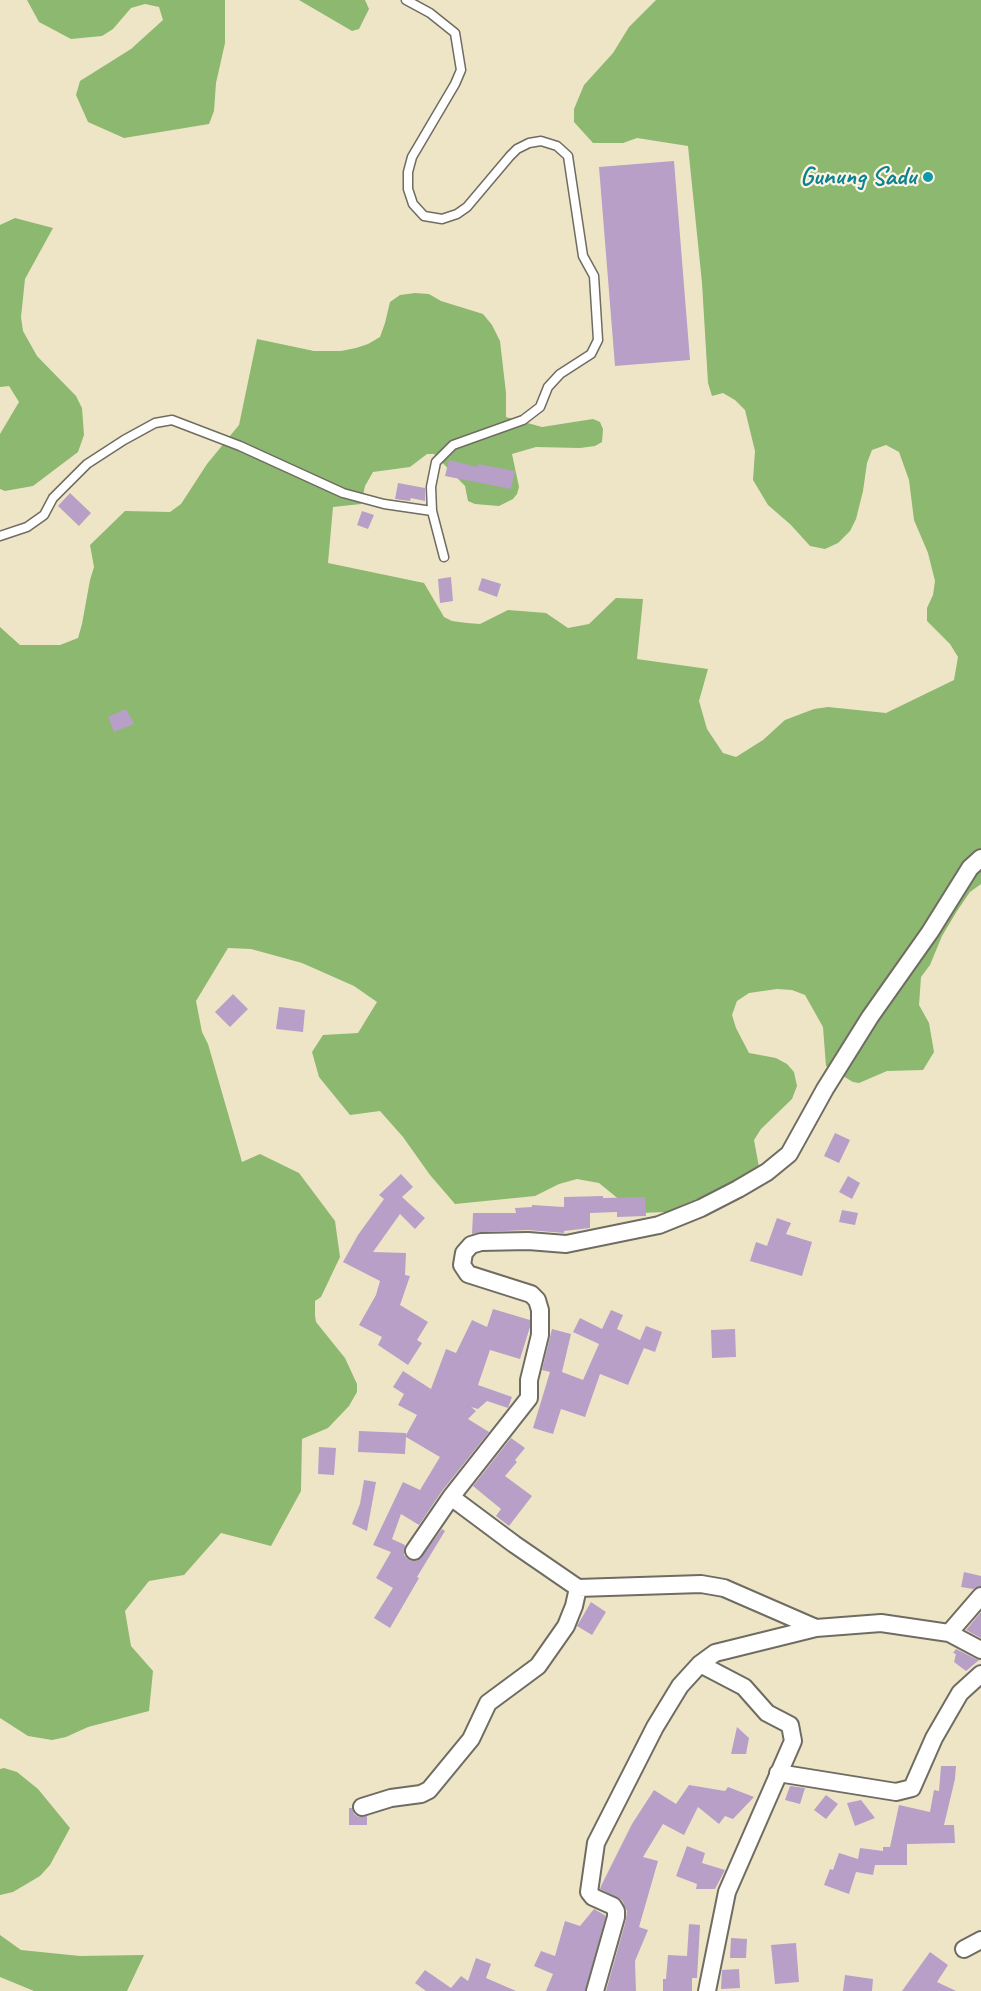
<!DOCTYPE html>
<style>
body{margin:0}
canvas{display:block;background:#eee5c7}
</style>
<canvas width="981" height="1991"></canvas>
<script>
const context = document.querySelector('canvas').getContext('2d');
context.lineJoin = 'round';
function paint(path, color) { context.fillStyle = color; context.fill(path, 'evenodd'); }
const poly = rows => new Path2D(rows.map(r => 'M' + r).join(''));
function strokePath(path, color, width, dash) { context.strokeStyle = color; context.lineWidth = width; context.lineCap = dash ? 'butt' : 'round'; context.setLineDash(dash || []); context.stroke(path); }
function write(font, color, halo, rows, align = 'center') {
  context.font = font + ' Caveat,sans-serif'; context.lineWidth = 4.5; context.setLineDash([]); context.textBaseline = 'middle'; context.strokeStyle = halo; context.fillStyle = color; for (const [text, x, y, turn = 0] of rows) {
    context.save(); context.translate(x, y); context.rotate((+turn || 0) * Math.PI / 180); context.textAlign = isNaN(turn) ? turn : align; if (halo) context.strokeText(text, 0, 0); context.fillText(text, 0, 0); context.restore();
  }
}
paint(poly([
 [27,0,225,0,225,43,216,83,214,111,209,124,124,138,88,122,76,95,80,81,131,49,163,20,159,7,145,4,131,8,113,29,102,36,71,39,39,22],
 [299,0,365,0,369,9,359,29,352,31],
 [656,0,981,0,981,884,970,892,957,911,942,936,930,965,921,977,919,1005,929,1023,934,1052,923,1070,887,1071,859,1083,853,1082,826,1066,823,1027,805,995,792,990,777,989,749,993,737,1001,732,1015,736,1028,749,1053,776,1058,787,1064,794,1072,797,1086,792,1099,761,1129,754,1140,759,1167,727,1186,666,1212,639,1213,632,1210,599,1183,577,1179,559,1184,535,1196,455,1204,430,1175,403,1137,380,1111,350,1115,319,1077,312,1052,323,1035,358,1033,377,1002,354,986,302,963,251,949,228,948,196,1001,202,1032,208,1044,242,1162,260,1154,299,1173,335,1221,340,1257,321,1297,315,1301,315,1315,316,1322,345,1358,357,1384,357,1392,349,1406,328,1428,302,1439,301,1491,271,1546,221,1533,184,1575,149,1581,125,1611,131,1646,153,1671,149,1711,88,1727,66,1737,52,1740,28,1736,0,1718,0,627,20,645,60,645,78,638,82,624,90,580,94,567,90,545,125,511,170,512,181,504,207,464,239,425,257,339,314,351,341,351,356,348,368,344,380,337,385,323,390,302,400,295,415,293,429,294,441,301,483,314,492,325,500,341,506,393,506,417,542,427,593,419,600,422,603,429,602,442,595,446,580,448,536,447,512,454,519,487,517,494,513,499,499,506,475,504,468,501,465,486,434,454,427,454,410,467,373,472,365,486,361,504,333,507,328,563,424,583,444,617,452,621,467,623,480,624,508,610,546,613,568,628,589,624,616,598,643,599,637,659,708,669,699,701,707,729,723,753,736,757,763,740,785,720,814,709,828,707,886,713,954,680,958,657,950,644,927,621,927,608,933,595,935,581,928,553,914,520,909,480,899,452,886,445,872,450,867,463,863,491,856,519,850,531,838,543,825,549,810,546,791,525,768,505,753,480,755,451,745,410,735,400,723,393,712,396,708,383,702,283,688,146,637,138,623,143,593,143,574,122,574,109,584,85,613,53,629,27],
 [15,218,53,228,25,279,21,317,23,331,37,356,76,396,82,408,84,435,78,452,33,486,5,491,0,489,0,434,19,402,9,386,0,387,0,225],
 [4,1768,17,1772,38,1789,70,1828,50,1865,40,1876,13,1892,0,1895,0,1769],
 [0,1935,21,1950,80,1956,144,1955,127,1991,34,1991,0,1977]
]), '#8cb870');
paint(poly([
 [674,161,690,360,615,366,599,167],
 [449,460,477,467,478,464,515,471,511,489,445,476],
 [398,483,425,488,425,501,411,498,410,501,395,499],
 [70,493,91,513,79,526,58,506],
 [362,511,374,515,368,529,357,525],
 [451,577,453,601,440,603,438,579],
 [482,578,501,584,497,597,478,590],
 [126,709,134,724,114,732,108,717],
 [233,994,248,1009,230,1027,215,1012],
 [279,1007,305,1010,303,1032,276,1029],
 [835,1133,850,1140,839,1163,824,1156],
 [401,1174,413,1187,402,1197,425,1218,415,1229,400,1214,373,1252,406,1253,405,1275,410,1276,400,1305,428,1322,417,1340,422,1343,408,1365,378,1345,382,1337,359,1325,376,1295,380,1281,343,1262,358,1235,384,1199,379,1195],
 [848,1176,860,1183,852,1199,839,1192],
 [603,1196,603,1198,645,1197,646,1216,617,1217,617,1212,590,1213,590,1228,564,1231,564,1233,528,1230,481,1232,472,1234,473,1213,516,1213,515,1208,532,1207,532,1205,564,1207,564,1197],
 [842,1210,858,1213,855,1225,839,1222],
 [777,1218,791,1223,786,1234,812,1242,802,1276,750,1261,756,1242,767,1246],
 [493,1309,530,1320,530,1327,520,1359,490,1350,478,1385,512,1397,508,1408,487,1401,478,1409,471,1407,476,1411,468,1419,489,1432,442,1491,419,1525,401,1514,392,1539,405,1545,404,1555,409,1560,414,1561,419,1560,442,1529,445,1531,417,1577,419,1578,390,1628,374,1618,393,1588,376,1578,391,1552,373,1545,403,1482,420,1490,440,1457,406,1437,405,1454,358,1452,359,1431,406,1433,406,1435,417,1415,398,1405,404,1394,393,1387,403,1371,431,1389,446,1349,456,1353,472,1320,487,1327],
 [611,1310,623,1315,617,1329,640,1340,646,1326,662,1332,655,1352,644,1348,628,1385,600,1374,585,1417,561,1409,553,1434,533,1428,550,1372,542,1370,552,1329,571,1334,562,1372,583,1380,599,1344,573,1332,580,1318,602,1329],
 [735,1329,736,1357,712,1358,711,1330],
 [511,1438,525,1448,515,1460,517,1462,505,1476,532,1496,509,1526,496,1516,501,1509,473,1486],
 [319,1447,336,1448,334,1475,318,1474],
 [364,1480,376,1482,367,1531,352,1524,360,1504],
 [964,1572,981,1576,981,1586,973,1589,961,1587],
 [591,1602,606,1612,592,1635,577,1626],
 [981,1612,981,1638,966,1630],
 [956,1649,976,1659,979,1660,966,1671,954,1662,956,1654,953,1653],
 [737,1727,749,1738,746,1754,731,1754],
 [941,1766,956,1766,955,1779,944,1825,954,1825,955,1843,907,1844,907,1865,875,1865,873,1875,856,1872,849,1894,824,1885,830,1869,833,1870,839,1853,858,1859,860,1848,883,1851,883,1847,890,1847,899,1805,930,1812,934,1790,939,1791],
 [689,1785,725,1791,728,1787,754,1797,733,1819,725,1816,719,1824,698,1807,684,1835,663,1824,643,1857,658,1861,639,1927,648,1930,635,1961,636,1991,606,1991,626,1920,627,1911,622,1900,600,1889,601,1886,632,1824,654,1790,676,1804],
 [790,1786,805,1788,800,1804,785,1800],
 [826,1795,838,1804,826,1819,814,1810],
 [861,1800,875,1818,855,1826,847,1803],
 [349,1808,352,1808,354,1814,359,1817,367,1816,367,1825,349,1825],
 [687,1846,705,1853,702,1863,725,1870,715,1889,696,1889,697,1884,676,1876],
 [594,1909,606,1916,585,1991,546,1991,553,1974,534,1966,541,1951,555,1956,565,1921,580,1926],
 [689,1924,700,1925,697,1978,692,1978,692,1991,663,1991,663,1979,666,1979,668,1955,687,1956],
 [731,1938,747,1939,746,1958,730,1958],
 [796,1943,799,1982,775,1984,771,1945],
 [930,1952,948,1965,937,1982,956,1991,902,1991],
 [476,1958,491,1964,486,1978,516,1991,426,1991,415,1983,425,1970,451,1988,461,1976,468,1981],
 [739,1969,740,1988,721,1989,722,1970],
 [845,1975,873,1979,872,1991,843,1991]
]), '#b79fc7');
const service = poly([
 [406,0,430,13,455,33,461,70,455,84,412,157,408,172,408,189,413,204,424,216,442,219,457,214,467,207,510,156,517,149,529,143,541,141,557,146,568,156,583,256,594,276,598,340,591,354,560,374,548,387,540,407,523,420,453,445,436,462,431,487,432,511,444,557],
 [0,536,27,527,44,515,53,498,87,464,124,440,155,423,172,420,240,446,343,493,384,504,432,511]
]);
const minor = poly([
 [451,1497,529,1398,529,1380,540,1335,540,1310,537,1300,531,1294,468,1274,462,1265,464,1253,471,1245,481,1242,528,1241,566,1244,659,1225,701,1208,738,1189,767,1172,789,1154,825,1089,870,1017,930,932,970,868,981,858],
 [414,1551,451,1497,514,1544,578,1588,701,1584,724,1588,816,1628,881,1623,949,1633,981,1650],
 [949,1633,981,1596],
 [700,1664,744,1687,767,1713,790,1725,793,1741,727,1892,707,1991],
 [778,1773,896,1792,912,1788,934,1738,960,1693,981,1674],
 [362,1807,391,1798,421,1794,429,1790,471,1739,488,1703,538,1666,566,1626,574,1606,578,1588],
 [964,1949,981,1940],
 [595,1991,616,1917,616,1911,613,1906,593,1897,589,1892,596,1843,655,1727,680,1686,700,1664,715,1653,816,1628]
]);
strokePath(service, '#6f6c62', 11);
strokePath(minor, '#6f6c62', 20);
strokePath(service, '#fff', 8);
strokePath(minor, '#fff', 16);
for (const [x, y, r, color] of [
 [928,177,6,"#0f9aa8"]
]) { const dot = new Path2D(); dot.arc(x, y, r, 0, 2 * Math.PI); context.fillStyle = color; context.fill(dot); strokePath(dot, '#fcf5e5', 2); }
write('bold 26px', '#0d838f', '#fcf5e5', [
 ["Gunung Sadu",916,177]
], 'right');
</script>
